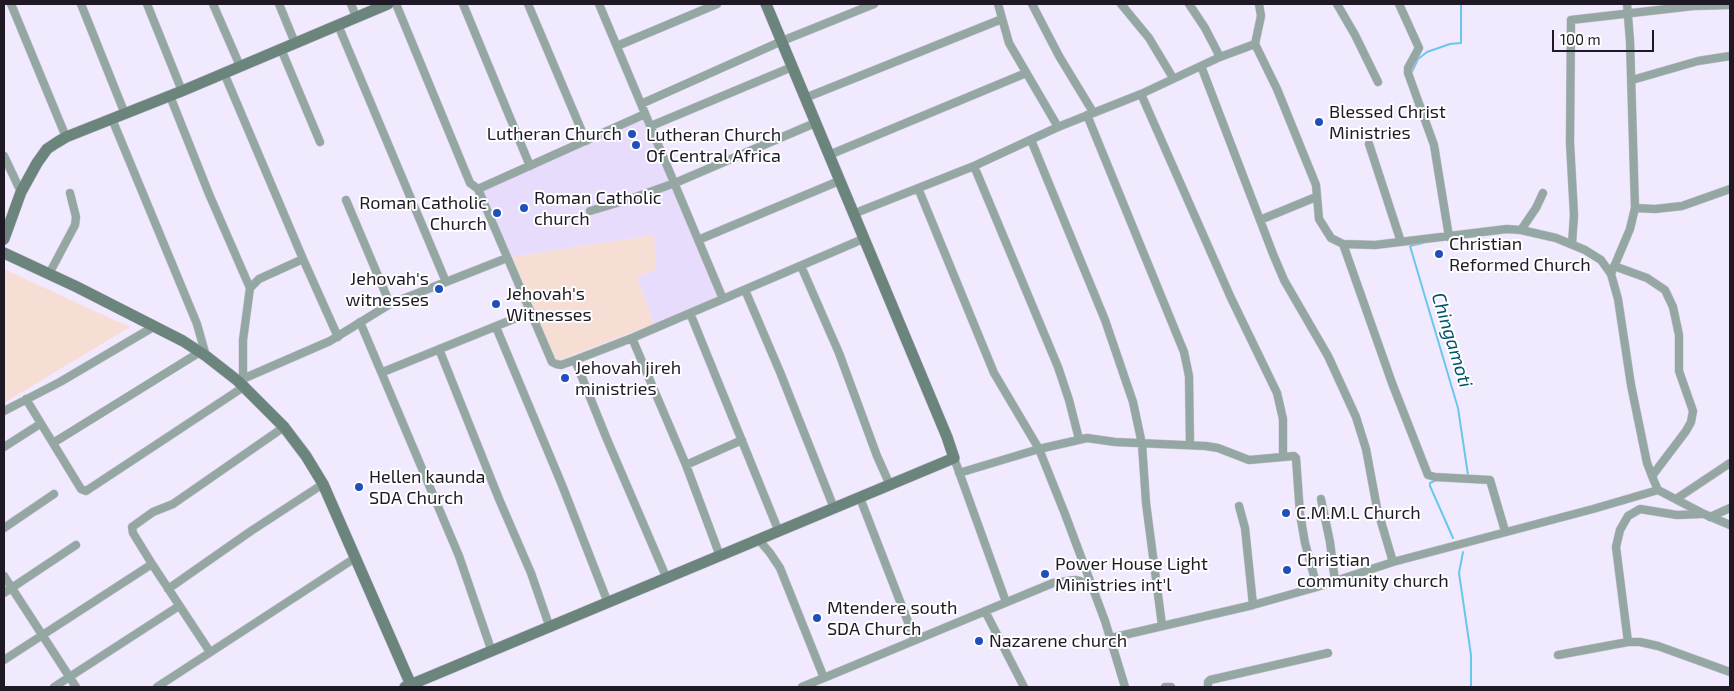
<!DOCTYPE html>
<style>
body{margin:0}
#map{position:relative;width:1734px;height:691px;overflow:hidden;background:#f1eafe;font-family:"Exo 2",sans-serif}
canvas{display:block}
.frame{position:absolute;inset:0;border:5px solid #1e1925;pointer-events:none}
.scale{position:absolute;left:1552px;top:30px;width:102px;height:22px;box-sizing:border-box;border:2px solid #1e1925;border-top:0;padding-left:6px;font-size:15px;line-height:18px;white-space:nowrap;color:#1e1925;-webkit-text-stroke:4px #fff;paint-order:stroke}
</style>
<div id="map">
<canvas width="1734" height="691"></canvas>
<div class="frame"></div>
<div class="scale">100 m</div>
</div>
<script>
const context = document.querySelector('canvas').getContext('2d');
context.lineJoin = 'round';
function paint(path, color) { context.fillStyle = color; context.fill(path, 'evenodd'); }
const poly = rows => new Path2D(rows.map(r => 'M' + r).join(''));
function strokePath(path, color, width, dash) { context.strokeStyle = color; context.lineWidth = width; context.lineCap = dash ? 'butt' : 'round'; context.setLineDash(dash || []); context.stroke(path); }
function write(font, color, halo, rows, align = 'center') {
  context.font = font + ' "Exo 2",sans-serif'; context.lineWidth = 4; context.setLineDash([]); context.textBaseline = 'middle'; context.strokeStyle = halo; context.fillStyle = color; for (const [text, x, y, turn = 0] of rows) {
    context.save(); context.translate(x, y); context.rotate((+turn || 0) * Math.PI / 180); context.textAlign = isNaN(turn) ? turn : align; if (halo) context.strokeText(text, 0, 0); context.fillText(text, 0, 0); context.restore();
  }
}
paint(poly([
 [642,113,720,298,654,324,637,277,656,269,653,235,504,258,478,186]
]), '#e8dcfc');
paint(poly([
 [654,235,656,269,637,277,654,324,555,362,525,315,504,258],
 [4,269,112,319,130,327,4,403]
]), '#f7ded5');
strokePath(poly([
 [1411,74,1418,59,1427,52,1450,44,1461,43,1461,4],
 [1423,243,1410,246,1458,408,1468,475],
 [1437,480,1430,483,1430,486,1453,538],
 [1463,552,1459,573,1471,655,1471,687]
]), '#69c7ed', 2);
const minor = poly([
 [11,4,66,137],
 [81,4,125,114],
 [147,4,182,91],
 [213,4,240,66],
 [279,4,295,43],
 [351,4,356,17],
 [396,4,470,183,478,189],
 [463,4,530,166],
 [528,4,586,141],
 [599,4,723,299],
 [998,4,1009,43,1058,127],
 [1032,4,1059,56,1093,112],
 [1121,4,1149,38,1173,78],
 [1189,4,1205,28,1220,57],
 [1337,4,1355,35,1378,82],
 [1399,4,1419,48,1408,68,1408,73,1434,145,1449,237],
 [338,25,446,282],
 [1255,44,1277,89,1316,185,1319,219,1331,238,1343,244,1375,245,1507,229,1521,230,1556,238,1585,250,1601,260,1611,274,1618,299,1631,385,1647,463,1654,481,1658,490,1704,514,1730,525],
 [617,46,717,4],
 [281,49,320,142],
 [1201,66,1273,254,1284,280,1328,356,1356,417,1366,449,1377,508,1393,562],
 [224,73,303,259,338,337],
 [1632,80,1698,61,1730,56],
 [1141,94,1231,298,1277,393,1283,419,1283,457],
 [170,96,209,194,250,288],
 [805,98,1002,19],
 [641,104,782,41,874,4],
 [645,114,478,189,552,362,556,364,561,365,575,360,632,338,863,239],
 [1087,115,1184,352,1189,376,1190,445],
 [112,119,197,324,206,356],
 [651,126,792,67],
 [1031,140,1105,320,1133,402,1142,444,1146,503,1162,625],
 [1369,144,1401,242],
 [829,155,1026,73],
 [4,156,21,192],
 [974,166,1058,367,1069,400,1079,439],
 [918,188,994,373,1039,449,1065,514,1105,621,1125,687],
 [346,200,390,304],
 [1635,208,1655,209,1682,206,1730,189],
 [590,211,627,200,675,183,815,123],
 [853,214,974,166,1058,127,1141,94,1220,57,1255,44,1261,16,1259,4],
 [1260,220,1316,197],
 [1521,230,1536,208,1543,193],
 [698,240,839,181],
 [1343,244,1392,383,1428,475,1435,477,1490,480,1505,531],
 [1572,244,1574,215,1570,143,1571,20,1693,6,1730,5],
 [801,266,839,353,877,456,890,485],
 [1614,266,1647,278,1665,290,1673,307,1679,335,1679,371,1693,411,1691,422,1686,431,1652,476],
 [49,274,75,225,76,217,70,193],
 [1611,274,1630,229,1635,208,1630,41,1627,4],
 [745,290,780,372,834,508],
 [690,313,779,532],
 [360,322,459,556,492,652],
 [496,327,562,485,608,603],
 [632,338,686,465,720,556],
 [439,349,499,499,531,573,550,628],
 [575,360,606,437,667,579],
 [383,372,531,312],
 [243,378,243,340,250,288,259,279,303,259],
 [238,381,330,341,390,304,507,258],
 [26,399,81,489,86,491,245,386],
 [4,411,60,382,155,326],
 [53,443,200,352],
 [4,447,40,424],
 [954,458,1006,602],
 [686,465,742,440],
 [959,473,1039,449,1087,438,1115,442,1206,446,1218,448,1249,460,1294,456,1296,458,1300,514,1305,543,1317,587],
 [860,498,915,640],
 [1321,499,1330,542,1335,581],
 [1676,499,1730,463],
 [1239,506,1245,528,1253,605],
 [1702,514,1677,515,1640,509,1628,516,1620,530,1616,547,1628,642,1640,642,1658,646,1730,672],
 [1710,517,1730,508],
 [4,528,54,494],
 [759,540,770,553,780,568,824,678],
 [4,576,76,687],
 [168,589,251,531,323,484],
 [4,593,76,545],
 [985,611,1024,687],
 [1111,638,1253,605,1317,587,1393,562,1593,509,1658,490],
 [210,652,152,564,133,533,132,527,153,512,173,504,284,427],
 [1558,655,1628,642],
 [4,660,152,564],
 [54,687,179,606],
 [157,687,355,558],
 [802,687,1053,583,1075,580,1080,581,1093,588],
 [1165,687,1171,687],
 [1208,687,1208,682,1210,680,1328,653]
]);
const secondary = poly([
 [4,239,21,192,37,163,47,149,56,143,66,137,182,91,388,4],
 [4,253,77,287,183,341,206,356,238,381,284,427,306,456,323,484,411,685],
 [405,687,954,458,947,437,766,4]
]);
strokePath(minor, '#cbc4d7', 9);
strokePath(secondary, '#cbc4d7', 12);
strokePath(minor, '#95a7a2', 8);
strokePath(secondary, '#6b857d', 11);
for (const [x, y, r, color] of [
 [1319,122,5,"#204fbd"],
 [632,134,5,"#204fbd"],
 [636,145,5,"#204fbd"],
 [524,208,5,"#204fbd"],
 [497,213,5,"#204fbd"],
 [1439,254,5,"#204fbd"],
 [439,289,5,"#204fbd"],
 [496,304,5,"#204fbd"],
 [565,378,5,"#204fbd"],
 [359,487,5,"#204fbd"],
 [1286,513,5,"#204fbd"],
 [1287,570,5,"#204fbd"],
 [1045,574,5,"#204fbd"],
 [817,618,5,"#204fbd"],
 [979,641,5,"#204fbd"]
]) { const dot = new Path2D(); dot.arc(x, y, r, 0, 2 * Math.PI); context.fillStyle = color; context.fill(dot); strokePath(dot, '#fff', 2); }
write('18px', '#1e1925', '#fff', [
 ["Blessed Christ",1329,112],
 ["Ministries",1329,133],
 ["Lutheran Church",622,134,"right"],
 ["Lutheran Church",646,135],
 ["Of Central Africa",646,156],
 ["Roman Catholic",534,198],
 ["church",534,219],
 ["Roman Catholic",487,203,"right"],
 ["Church",487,224,"right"],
 ["Christian",1449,244],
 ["Reformed Church",1449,265],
 ["Jehovah's",429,279,"right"],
 ["witnesses",429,300,"right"],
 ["Jehovah's",506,294],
 ["Witnesses",506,315],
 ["Jehovah jireh",575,368],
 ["ministries",575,389],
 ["Hellen kaunda",369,477],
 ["SDA Church",369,498],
 ["C.M.M.L Church",1296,513],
 ["Christian",1297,560],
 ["community church",1297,581],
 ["Power House Light",1055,564],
 ["Ministries int'l",1055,585],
 ["Mtendere south",827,608],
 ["SDA Church",827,629],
 ["Nazarene church",989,641]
], 'left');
write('italic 19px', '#00556e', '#fff', [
 ["Chingamoti",1452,340,73]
]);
</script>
